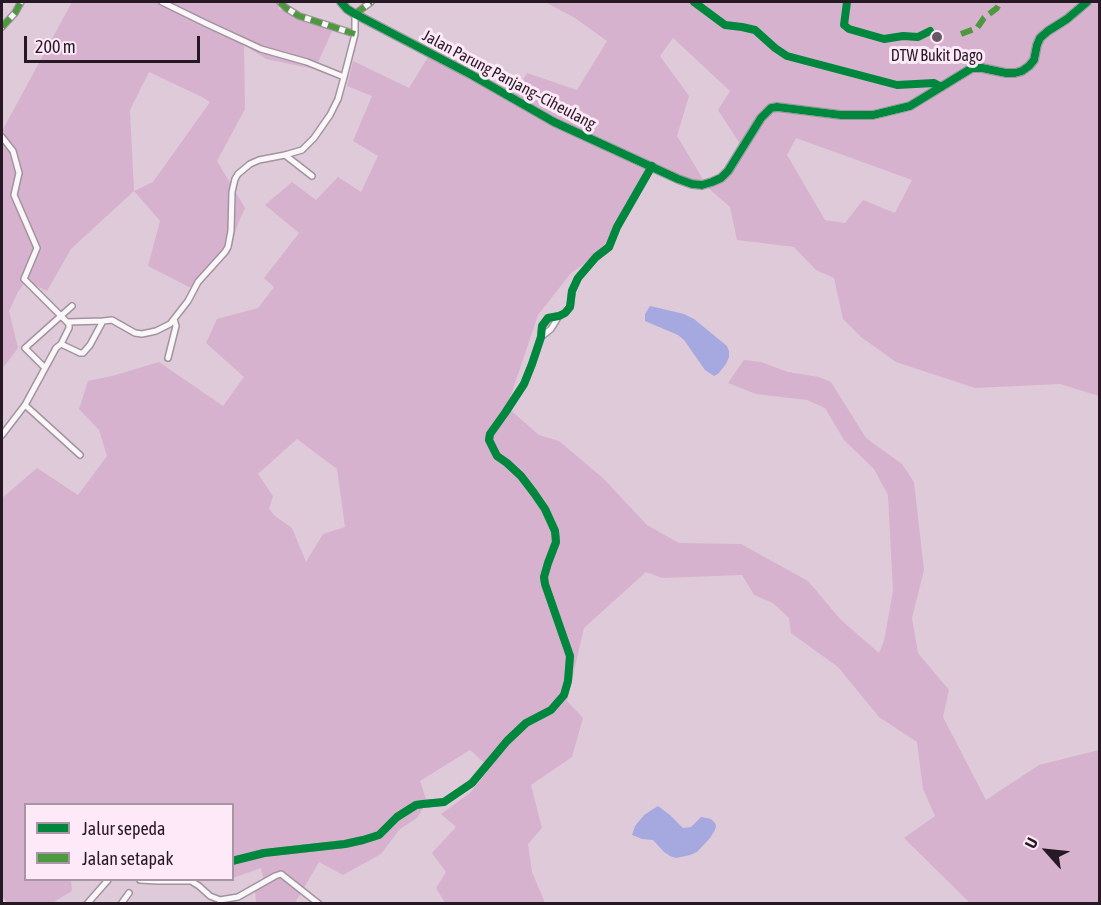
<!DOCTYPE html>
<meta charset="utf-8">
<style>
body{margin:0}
#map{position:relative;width:1101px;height:905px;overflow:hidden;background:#dfcada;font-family:"Asap Condensed",sans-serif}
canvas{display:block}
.frame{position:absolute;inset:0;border:3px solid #271924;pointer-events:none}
.legend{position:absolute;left:24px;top:803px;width:210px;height:78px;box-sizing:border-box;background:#fde9f8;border:2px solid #a796a3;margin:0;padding:8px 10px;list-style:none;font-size:18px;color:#271924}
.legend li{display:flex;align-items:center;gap:12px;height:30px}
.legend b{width:30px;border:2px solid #a796a3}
.north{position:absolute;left:1017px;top:821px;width:60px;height:60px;-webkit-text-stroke:4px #fde9f8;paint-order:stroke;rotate:297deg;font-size:16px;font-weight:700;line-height:24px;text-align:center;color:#271924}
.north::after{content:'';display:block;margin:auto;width:21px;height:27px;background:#271924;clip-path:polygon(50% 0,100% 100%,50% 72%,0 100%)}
.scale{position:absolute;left:24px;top:36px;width:176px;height:27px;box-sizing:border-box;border:3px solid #271924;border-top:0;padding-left:8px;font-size:18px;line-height:21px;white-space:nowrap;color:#271924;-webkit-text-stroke:4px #fde9f8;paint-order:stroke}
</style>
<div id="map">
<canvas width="1101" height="905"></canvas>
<div class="frame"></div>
<ul class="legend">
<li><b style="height:8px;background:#00873e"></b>Jalur sepeda</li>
<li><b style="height:8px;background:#4e9940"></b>Jalan setapak</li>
</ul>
<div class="north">U</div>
<div class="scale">200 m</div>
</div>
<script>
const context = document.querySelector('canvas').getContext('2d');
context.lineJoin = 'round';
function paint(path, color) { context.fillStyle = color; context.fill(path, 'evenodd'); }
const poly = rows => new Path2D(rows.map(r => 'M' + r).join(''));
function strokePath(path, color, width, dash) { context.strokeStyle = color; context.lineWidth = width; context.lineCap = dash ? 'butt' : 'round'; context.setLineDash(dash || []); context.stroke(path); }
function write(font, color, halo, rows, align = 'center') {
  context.font = font + ' "Asap Condensed",sans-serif'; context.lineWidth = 6; context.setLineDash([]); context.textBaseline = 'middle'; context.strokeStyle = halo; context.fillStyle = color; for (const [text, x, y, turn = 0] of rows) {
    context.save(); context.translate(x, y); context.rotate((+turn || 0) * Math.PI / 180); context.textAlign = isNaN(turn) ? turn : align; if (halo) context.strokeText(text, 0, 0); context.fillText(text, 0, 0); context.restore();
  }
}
paint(poly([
 [72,2,280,2,278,9,336,23,315,69,266,59,244,45,245,109,217,161,245,208,237,226,230,253,193,289,148,266,160,221,134,191,71,249,47,291,26,281,18,292,9,311,18,348,2,369,2,131],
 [149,72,202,97,210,102,153,182,134,191,130,110],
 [545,2,1099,2,1099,396,1060,384,975,388,896,362,861,337,843,319,834,278,816,270,794,247,737,240,730,207,707,187,650,165,606,248,571,273,538,315,507,407,539,435,559,441,603,478,647,525,679,543,741,544,808,581,841,620,879,653,884,641,893,591,888,495,874,469,844,440,825,408,807,400,756,394,728,383,744,360,761,362,788,372,819,377,831,382,866,438,902,464,914,482,924,570,912,618,918,653,949,690,943,717,986,800,1039,765,1099,750,1099,903,970,903,904,838,935,816,923,789,917,742,879,717,838,667,791,633,789,618,773,603,754,595,742,575,662,578,646,572,584,628,567,701,583,718,572,757,531,785,542,828,528,844,532,872,545,903,445,903,436,888,446,872,432,853,456,827,441,814,470,793,490,768,470,750,420,781,427,802,417,818,400,829,381,854,343,875,319,862,295,903,256,903,255,891,265,885,261,868,233,878,232,804,26,804,26,880,71,880,72,891,52,903,8,903,2,897,2,498,37,468,78,495,107,456,99,430,79,409,88,381,112,376,159,362,223,406,244,377,206,343,217,319,258,308,274,287,264,278,299,233,265,205,292,182,316,200,338,177,361,192,378,156,353,141,372,96,347,86,353,61,409,88,433,49,515,93,527,73,577,90,607,41,575,18],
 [673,38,730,91,718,110,744,150,728,172,707,186,677,136,689,96,660,56],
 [796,138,912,180,895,213,863,200,845,223,825,220,787,155],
 [297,439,337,469,345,527,323,534,306,562,292,528,275,516,269,509,273,496,258,474]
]), '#d6b2ce');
paint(poly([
 [650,306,684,314,694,319,727,346,729,351,729,357,726,364,718,374,714,376,705,370,684,340,678,335,645,321,645,314],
 [658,806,670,815,683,828,691,827,701,817,711,819,715,823,716,826,715,830,710,838,697,852,690,855,676,858,670,856,664,852,653,840,642,839,632,835,635,826,644,815]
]), '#a5a9e0');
const street = poly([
 [162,2,207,24,261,49,307,62,344,77],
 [280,2,286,8,299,16,355,34],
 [2,27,15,13,21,2],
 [2,137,13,151,19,173,14,195,37,248,24,279,69,324,69,328,61,344],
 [285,155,312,176],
 [68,322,103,321],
 [541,337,551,329,559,316],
 [168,358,176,326,174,319],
 [45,368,25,348,72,306],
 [25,405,80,455],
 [2,435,25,405,56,348,61,344,80,353,83,353,90,345,103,321,112,320,135,333,142,334,156,331,170,324,188,301,198,282,225,252,228,247,231,231,232,192,235,179,238,174,250,164,259,160,285,155,302,150,314,138,330,115,338,99,344,77,355,34,355,14,371,2],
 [232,861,264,853,345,844,363,840,379,835,397,817,416,805,423,804,444,802,472,783,507,741,526,723,551,710,564,695,568,681,570,656,545,584,544,577,548,563,556,542,555,531,545,509,534,493,521,476,507,463,497,456,489,440,490,434,505,413,524,384,532,364,541,337,542,326,548,318,559,316,565,313,570,307,572,291,578,278,596,257,609,247,617,227,652,166],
 [140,880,158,881,191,881,192,880],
 [191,881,199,886,210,896,220,900,238,897,275,876,281,874,319,904],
 [87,904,108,880],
 [121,904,129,893]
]);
const secondary = poly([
 [341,2,347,9,355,14,470,74,554,122,678,179,692,184,702,185,712,182,721,178,728,171,761,118,771,108,777,107,841,115,873,115,910,106,972,68,982,68,1006,73,1015,73,1022,71,1029,66,1034,60,1037,45,1040,38,1048,31,1067,19,1087,2]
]);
strokePath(street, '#a393a0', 8);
strokePath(secondary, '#a393a0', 10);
strokePath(street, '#faf7f9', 5);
strokePath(secondary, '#f5f1f1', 8);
strokePath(poly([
 [280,2,286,8,299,16,355,34],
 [355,14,371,2],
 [2,27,15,13,21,2],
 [961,34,977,28,984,18,997,8,1000,2]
]), '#4e9940', 6, [12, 6]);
strokePath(poly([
 [341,2,347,9,355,14,470,74,554,122,678,179,692,184,702,185,712,182,721,178,728,171,761,118,771,108,777,107,841,115,873,115,910,106,972,68,982,68,1006,73,1015,73,1022,71,1029,66,1034,60,1037,45,1040,38,1048,31,1067,19,1087,2],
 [694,2,725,25,742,27,755,30,775,48,787,56,897,85,934,83,941,87],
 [847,2,844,25,849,29,884,39,903,36,918,37,930,31],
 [232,861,264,853,345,844,363,840,379,835,397,817,416,805,423,804,444,802,472,783,507,741,526,723,551,710,564,695,568,681,570,656,545,584,544,577,548,563,556,542,555,531,545,509,534,493,521,476,507,463,497,456,489,440,490,434,505,413,524,384,532,364,541,337,542,326,548,318,559,316,565,313,570,307,572,291,578,278,596,257,609,247,617,227,652,166]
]), '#00873e', 8);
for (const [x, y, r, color] of [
 [937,37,6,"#675764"]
]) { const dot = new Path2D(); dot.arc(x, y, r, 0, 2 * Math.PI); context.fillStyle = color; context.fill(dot); strokePath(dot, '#fde9f8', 2); }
write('16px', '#271924', '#fde9f8', [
 ["DTW Bukit Dago",937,56]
]);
write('16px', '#271924', '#fde9f8', [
 ["Jalan Parung Panjang–Ciheulang",509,80,28]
]);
</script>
